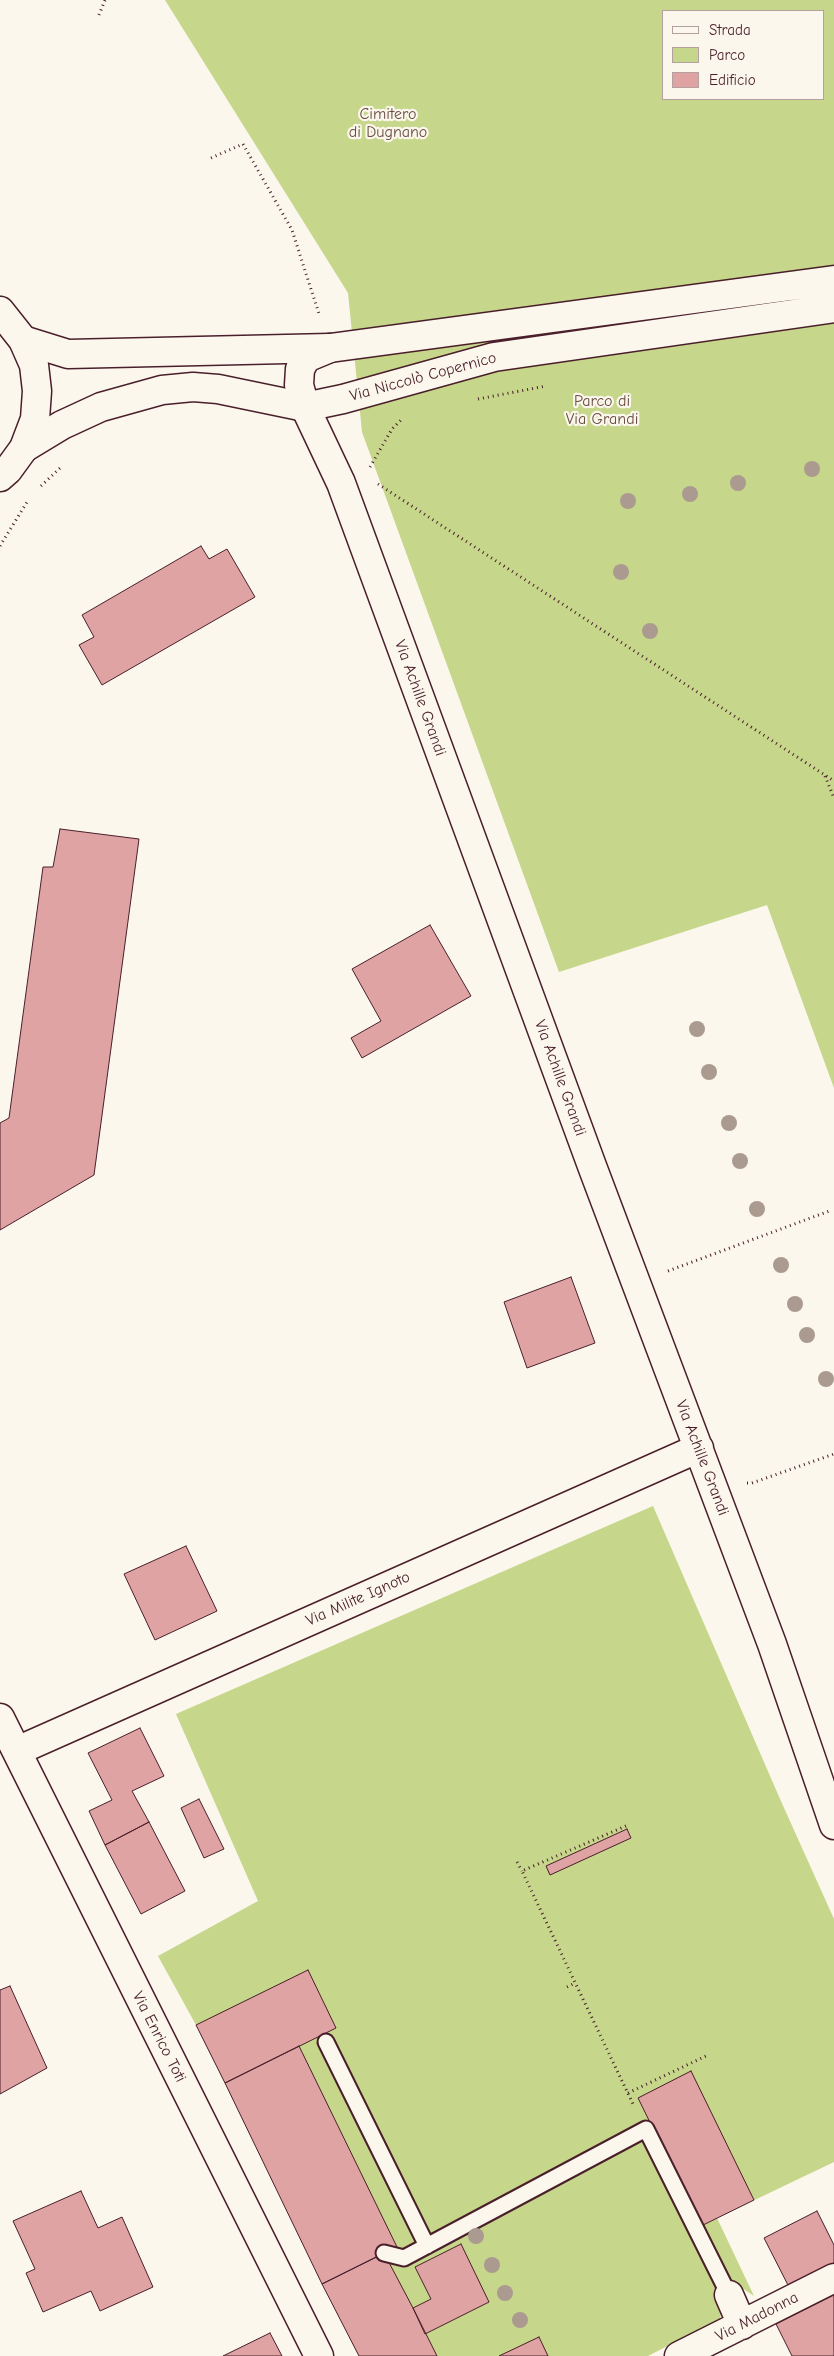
<!DOCTYPE html>
<meta charset="utf-8">
<style>
body{margin:0}
#map{position:relative;width:834px;height:2356px;overflow:hidden;background:#fbf7ec;font-family:"Comic Neue",sans-serif}
canvas{display:block}
.legend{position:absolute;left:662px;top:10px;width:162px;height:90px;box-sizing:border-box;background:#fbf7ec;border:1px solid #b4a19f;margin:0;padding:6px 9px;list-style:none;font-size:15px;color:#4a1f2b}
.legend li{display:flex;align-items:center;gap:10px;height:25px}
.legend b{width:25px;border:1px solid #b4a19f}
</style>
<div id="map">
<canvas width="834" height="2356"></canvas>
<ul class="legend">
<li><b style="height:6px;background:#fbf7ec"></b>Strada</li>
<li><b style="height:14px;background:#c6d68a"></b>Parco</li>
<li><b style="height:14px;background:#dea3a2"></b>Edificio</li>
</ul>
</div>
<script>
const context = document.querySelector('canvas').getContext('2d');
context.lineJoin = 'round';
function paint(path, color) { context.fillStyle = color; context.fill(path, 'evenodd'); }
const poly = rows => new Path2D(rows.map(r => 'M' + r).join(''));
function strokePath(path, color, width, dash) { context.strokeStyle = color; context.lineWidth = width; context.lineCap = dash ? 'butt' : 'round'; context.setLineDash(dash || []); context.stroke(path); }
function write(font, color, halo, rows, align = 'center') {
  context.font = font + ' "Comic Neue",sans-serif'; context.lineWidth = 4.5; context.setLineDash([]); context.textBaseline = 'middle'; context.strokeStyle = halo; context.fillStyle = color; for (const [text, x, y, turn = 0] of rows) {
    context.save(); context.translate(x, y); context.rotate((+turn || 0) * Math.PI / 180); context.textAlign = isNaN(turn) ? turn : align; if (halo) context.strokeText(text, 0, 0); context.fillText(text, 0, 0); context.restore();
  }
}
paint(poly([
 [165,0,834,0,834,1088,767,905,559,972,362,432,348,293],
 [663,11,823,11,823,99,663,99],
 [653,1506,780,1799,834,1919,834,2162,717,2218,754,2296,742,2288,724,2298,720,2319,648,2356,359,2356,196,2025,158,1956,258,1901,176,1714]
]), '#c6d68a');
const building = poly([
 [201,546,209,559,227,549,255,597,102,685,79,645,94,637,82,615,201,546],
 [60,829,139,839,94,1175,0,1230,0,1123,9,1118,43,867,53,867,60,829],
 [430,925,471,996,362,1058,351,1038,381,1021,352,969,430,925],
 [571,1277,595,1343,527,1368,504,1302,571,1277],
 [186,1546,217,1611,155,1640,124,1574,186,1546],
 [140,1728,164,1776,132,1791,149,1822,105,1845,89,1811,112,1800,88,1753,140,1728],
 [199,1799,224,1849,204,1858,181,1808,199,1799],
 [149,1822,185,1891,141,1914,105,1845,149,1822],
 [627,1829,631,1838,550,1875,546,1866,627,1829],
 [308,1970,336,2028,225,2083,196,2025,308,1970],
 [10,1986,47,2068,0,2094,0,1990,10,1986],
 [299,2046,397,2247,322,2284,225,2083,299,2046],
 [691,2071,754,2200,701,2226,638,2098,691,2071],
 [81,2191,98,2228,122,2217,153,2287,100,2311,91,2291,43,2312,26,2273,35,2269,13,2221,81,2191],
 [817,2211,834,2245,834,2269,791,2291,764,2238,817,2211],
 [461,2244,489,2302,425,2334,413,2308,431,2299,415,2267,461,2244],
 [384,2253,413,2308,437,2356,359,2356,322,2284,384,2253],
 [834,2295,834,2356,792,2356,776,2324,834,2295],
 [270,2333,282,2356,223,2356,270,2333],
 [539,2337,548,2356,499,2356,539,2337]
]);
paint(building, '#dea3a2');
strokePath(building, '#4a1f2b', 1);
const service = poly([
 [326,2042,427,2246],
 [384,2253,404,2258,646,2129,729,2295]
]);
const minor = poly([
 [330,348,306,358,300,369,299,385,305,407,341,483,592,1166,772,1644,834,1825],
 [0,1718,319,2356],
 [17,1751,699,1448],
 [729,2295,742,2325],
 [679,2356,834,2278]
]);
const tertiary = poly([
 [23,340,68,354,330,348,834,280],
 [24,448,62,425,101,407,162,390,193,387,218,389,305,407,343,399,494,357,834,308]
]);
const secondary = poly([
 [0,311,23,340,34,365,37,391,35,419,24,448,8,470,0,477]
]);
strokePath(service, '#4a1f2b', 19);
strokePath(minor, '#4a1f2b', 31);
strokePath(tertiary, '#4a1f2b', 31);
strokePath(secondary, '#4a1f2b', 31);
strokePath(poly([
 [99,15,105,0],
 [211,158,243,144,292,230,319,314],
 [478,399,546,386],
 [370,467,392,429,403,418],
 [378,484,834,781],
 [41,486,60,468],
 [0,546,27,502],
 [825,776,834,798],
 [668,1271,832,1210],
 [747,1483,752,1483,834,1454],
 [626,1826,522,1871,633,2104],
 [517,1862,522,1871],
 [567,1987,575,1983],
 [628,2093,706,2056]
]), '#4a1f2b', 3, [1, 4]);
strokePath(service, '#fbf7ec', 15);
strokePath(minor, '#fbf7ec', 28);
strokePath(tertiary, '#fbf7ec', 28);
strokePath(secondary, '#fbf7ec', 28);
context.fillStyle = '#ab9a8f';
for (const [x, y] of [
 [812,469],
 [738,483],
 [690,494],
 [628,501],
 [621,572],
 [650,631],
 [697,1029],
 [709,1072],
 [729,1123],
 [740,1161],
 [757,1209],
 [781,1265],
 [795,1304],
 [807,1335],
 [826,1379],
 [476,2236],
 [492,2265],
 [505,2293],
 [520,2320]
]) { context.beginPath(); context.arc(x, y, 8, 0, 2 * Math.PI); context.fill(); }
write('16px', '#694d43', '#fbf7ec', [
 ["Cimitero",388,114],
 ["di Dugnano",388,132],
 ["Parco di",602,401],
 ["Via Grandi",602,419]
]);
write('16px', '#4a1f2b', '#fbf7ec', [
 ["Via Niccolò Copernico",423,377,-15],
 ["Via Achille Grandi",420,698,70],
 ["Via Achille Grandi",560,1078,70],
 ["Via Achille Grandi",702,1458,69],
 ["Via Milite Ignoto",358,1599,-24],
 ["Via Enrico Toti",159,2037,63],
 ["Via Madonna",757,2317,-27]
]);
</script>
